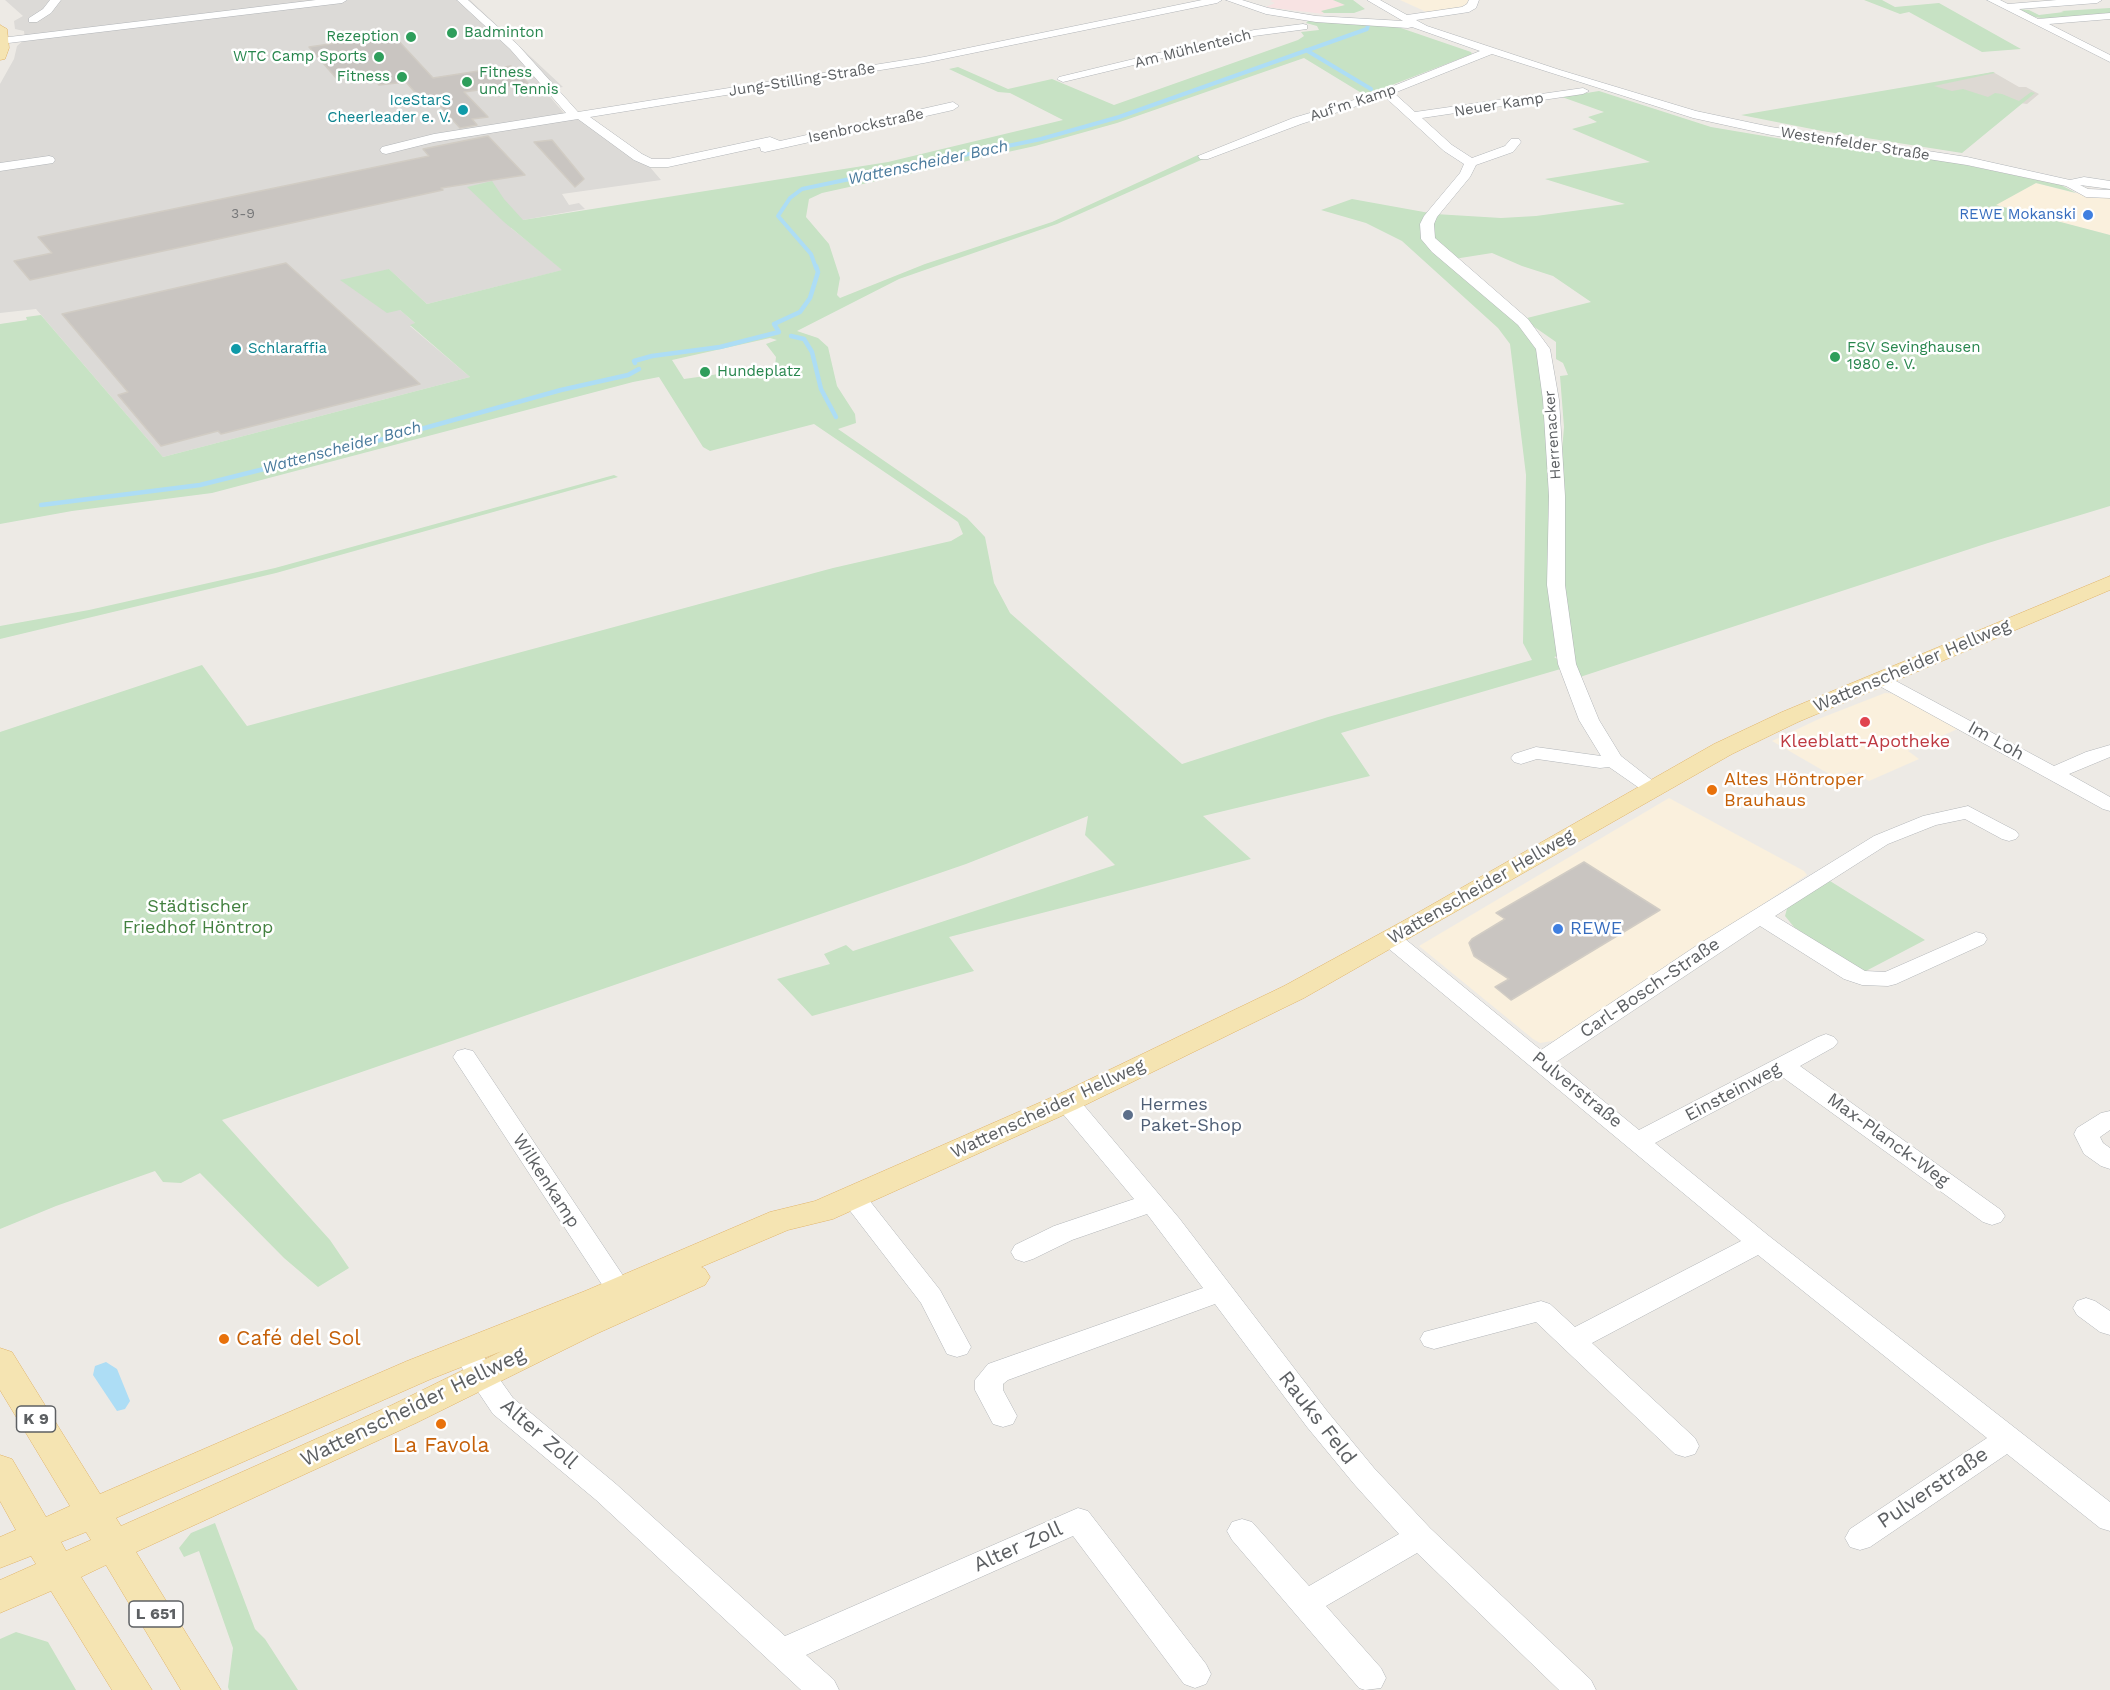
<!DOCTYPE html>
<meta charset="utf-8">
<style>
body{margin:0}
canvas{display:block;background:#edeae5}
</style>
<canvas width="2110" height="1690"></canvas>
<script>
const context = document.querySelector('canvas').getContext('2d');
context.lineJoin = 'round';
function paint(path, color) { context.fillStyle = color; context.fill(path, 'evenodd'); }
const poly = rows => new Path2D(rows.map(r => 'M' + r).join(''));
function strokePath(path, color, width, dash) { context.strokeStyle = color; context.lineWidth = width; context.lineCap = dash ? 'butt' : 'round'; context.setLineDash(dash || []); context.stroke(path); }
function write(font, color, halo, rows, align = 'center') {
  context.font = font + ' "Work Sans",sans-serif'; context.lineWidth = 5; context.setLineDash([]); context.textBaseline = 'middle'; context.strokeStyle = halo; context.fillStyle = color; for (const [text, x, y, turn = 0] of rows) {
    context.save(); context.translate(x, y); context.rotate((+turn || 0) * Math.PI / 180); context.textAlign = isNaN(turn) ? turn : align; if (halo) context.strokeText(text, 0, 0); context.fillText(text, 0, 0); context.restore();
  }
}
paint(poly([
 [1400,0,1470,0,1468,6,1463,8,1431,14],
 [2036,183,2075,193,2110,196,2110,235,1995,205],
 [1885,693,1898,694,1962,727,1908,751,1919,759,1869,781,1852,771,1836,778,1772,741,1821,718],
 [1669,798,1804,871,1807,875,1558,1040,1540,1043,1533,1039,1419,946]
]), '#faf0dd');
paint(poly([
 [5,0,470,0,563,87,544,90,570,120,579,119,649,166,661,180,562,194,569,205,579,203,585,209,523,220,511,228,563,270,427,304,389,269,400,310,416,324,410,326,470,377,163,457,36,309,0,313,0,84,14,59,17,46,25,39,24,31,15,29,14,21,23,16]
]), '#dcdad7');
paint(poly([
 [1993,72,2019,87,2026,87,2039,94,2027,104,1918,88]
]), '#ddd9d3');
paint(poly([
 [1273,0,1333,0,1346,5,1322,11,1324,14,1266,7,1275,3,1270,1]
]), '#f8e3e3');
paint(poly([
 [1333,0,1353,0,1365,9,1354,13,1324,13,1321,11,1345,5],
 [1864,0,1882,0,1895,7,1939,3,2021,49,1982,52,1909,12,1900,14],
 [2110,8,2110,13,2047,19,2035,17,2018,9,2029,10,2039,15,2064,12,2061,11],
 [1308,21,1395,26,1471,52,1472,54,1379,90,1368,97,1304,58,1117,123,1035,146,822,193,809,199,806,217,829,244,840,278,837,295,840,298,925,264,1052,222,1198,155,1208,157,1057,224,899,279,797,331,818,338,828,347,837,386,855,414,856,423,838,429,967,518,985,537,994,583,1010,613,1182,764,1328,717,1532,660,1523,643,1526,475,1510,344,1498,328,1402,241,1366,223,1321,210,1352,199,1435,214,1501,218,1536,216,1625,204,1545,179,1650,162,1572,129,1597,122,1588,117,1604,112,1562,97,1599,91,1711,127,1794,141,1928,157,2061,185,2076,193,2036,183,1996,205,2110,235,2110,506,1988,543,1580,677,1564,631,1561,463,1564,427,1560,376,1568,375,1563,363,1556,359,1556,342,1523,319,1591,302,1553,276,1522,266,1492,253,1454,259,1515,318,1542,356,1561,655,1554,657,1565,664,1564,668,1341,733,1370,776,1203,816,1251,859,949,937,974,971,812,1016,777,979,830,964,824,954,846,945,853,951,1115,865,1085,835,1088,816,966,864,222,1120,330,1240,349,1268,318,1287,284,1258,200,1173,181,1183,163,1182,155,1171,56,1206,0,1229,0,732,202,665,247,726,833,568,951,541,963,534,958,522,814,424,710,451,703,447,659,377,633,382,212,493,72,511,0,524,0,324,27,320,26,317,41,315,163,457,470,377,410,325,415,323,400,310,387,313,340,280,389,269,427,304,562,270,504,222,467,187,492,181,504,199,523,220,888,162,1063,120,1010,93,998,92,949,69,958,67,1008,89,1052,79,1114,105,1298,40,1304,36,1301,32,1319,30,1317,26,1306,23],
 [770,338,777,340,766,344,776,357,775,366,684,379,672,360],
 [1993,72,1995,73,1934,86,1952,91,1963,89,1988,97,1995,93,2002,94,2019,101,2031,92,2035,93,1962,153,1822,131,1741,115],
 [614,475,618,477,276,573,0,639,0,626,89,610,275,568],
 [1830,881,1925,940,1864,972,1846,963,1794,927,1785,916,1788,905],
 [215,1523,255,1629,265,1639,298,1690,229,1690,228,1687,233,1648,199,1551,184,1557,179,1548,191,1533],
 [16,1632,48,1642,76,1690,0,1690,0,1639]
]), '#c7e2c4');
paint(poly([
 [106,1362,117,1369,130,1401,125,1409,117,1411,93,1375,95,1366]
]), '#adddf5');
strokePath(poly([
 [1306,50,1371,89],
 [816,268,811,254,778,216,790,198,802,189,1041,139,1119,117,1367,29,1368,25]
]), '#adddf5', 4);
strokePath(poly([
 [791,336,804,339,812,352,821,389,836,417],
 [635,363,634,361,652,356,720,347,779,332,774,324,800,312,810,298,818,272,816,266],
 [41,505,200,485,396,436,561,390,628,375,639,369]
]), '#adddf5', 4.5);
const building = poly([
 [393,35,433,78,511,66,528,83,464,92,488,117,472,119,477,125,460,128,432,97,421,99,406,82,379,85,370,74,337,79,309,47,393,35],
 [488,136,525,175,441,188,443,190,30,280,14,261,52,253,38,237,429,156,423,149,488,136],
 [552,140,584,179,575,187,534,142,552,140],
 [286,263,420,384,221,434,218,431,161,446,118,395,128,392,62,314,286,263],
 [1584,862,1660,910,1511,1000,1495,987,1509,979,1474,956,1469,943,1472,939,1505,919,1496,913,1584,862]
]);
paint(building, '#c9c5c1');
strokePath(building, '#d1ccc4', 1.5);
const minor = poly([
 [50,0,61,0,51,13,37,22,29,22,29,18,43,9,50,0],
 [316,0,347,0,342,3,0,44,1,38,316,0],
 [457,0,468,0,518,45,578,112,924,57,1202,0,1222,0,1217,3,924,63,590,117,642,154,652,159,668,159,770,137,780,141,953,102,959,106,953,110,765,152,761,151,760,147,668,167,650,167,634,160,578,119,434,142,386,154,382,153,380,150,382,147,434,134,566,113,510,49,457,0],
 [1226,0,1242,0,1268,8,1316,16,1403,21,1367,0,1380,0,1407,15,1462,7,1467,4,1469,0,1479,0,1476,8,1469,12,1416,20,1427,26,1560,70,1696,111,1771,127,1967,157,2070,180,2084,177,2110,181,2110,189,2080,185,2088,189,2110,190,2110,198,2086,197,2066,186,1967,165,1771,135,1693,118,1492,54,1394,93,1415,112,1583,88,1589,91,1583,94,1422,118,1452,145,1472,158,1505,146,1511,139,1519,139,1521,142,1513,152,1476,165,1470,177,1437,217,1434,224,1435,238,1528,319,1550,349,1559,400,1565,496,1565,585,1576,664,1599,720,1621,756,1662,788,1659,792,1652,794,1645,792,1609,767,1600,768,1537,759,1521,764,1514,762,1511,758,1514,754,1536,747,1601,756,1579,720,1558,664,1547,585,1549,496,1543,400,1536,349,1518,325,1432,252,1421,239,1420,224,1424,216,1460,173,1464,164,1444,151,1385,97,1301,124,1208,159,1200,159,1198,156,1293,118,1371,95,1480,51,1412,27,1408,28,1316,22,1266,14,1226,0],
 [1987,0,2000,0,2008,4,2057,0,2102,0,2097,3,2019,9,2038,19,2110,13,2110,19,2049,24,2110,55,2110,62,1987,0],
 [1303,24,1307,25,1307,29,1254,36,1063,82,1057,79,1059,77,1254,30,1303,24],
 [49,156,53,157,55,160,53,163,0,171,0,163,49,156],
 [1881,673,2054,766,2086,752,2110,745,2110,757,2069,774,2110,797,2110,811,2103,809,1874,683,1872,679,1874,675,1881,673],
 [1968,806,2016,831,2019,835,2016,839,2009,841,2002,839,1965,819,1936,825,1888,844,1775,916,1865,971,1885,972,1976,932,1984,934,1987,939,1984,944,1896,984,1888,986,1862,985,1844,979,1760,926,1556,1062,1639,1130,1818,1037,1826,1034,1834,1037,1838,1042,1834,1047,1800,1066,2001,1210,2005,1216,2001,1222,1992,1225,1983,1222,1781,1076,1655,1143,1769,1236,2110,1502,2110,1531,2100,1528,2007,1454,1870,1547,1860,1550,1850,1547,1845,1538,1850,1529,1987,1438,1758,1255,1592,1343,1695,1438,1699,1446,1695,1454,1685,1457,1675,1454,1536,1322,1434,1349,1424,1346,1420,1339,1424,1332,1541,1301,1550,1304,1575,1327,1741,1241,1383,944,1380,939,1383,934,1391,932,1399,934,1541,1050,1699,944,1874,836,1923,816,1968,806],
 [465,1049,473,1051,636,1295,640,1302,636,1309,627,1312,618,1309,453,1057,457,1051,465,1049],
 [1067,1094,1076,1096,1179,1218,1327,1411,1374,1468,1430,1528,1591,1680,1596,1690,1559,1690,1417,1553,1326,1606,1381,1668,1386,1678,1381,1688,1365,1690,1359,1688,1232,1540,1227,1531,1232,1522,1242,1519,1252,1522,1309,1586,1399,1534,1354,1484,1307,1427,1215,1304,1008,1380,1003,1384,1003,1390,1017,1416,1013,1424,1003,1427,993,1424,975,1390,975,1380,988,1364,1203,1288,1147,1214,1072,1240,1033,1259,1024,1262,1015,1259,1011,1252,1015,1245,1054,1226,1134,1199,1058,1108,1055,1102,1058,1096,1067,1094],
 [2110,1111,2110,1130,2100,1137,2103,1143,2110,1148,2110,1169,2101,1166,2084,1154,2074,1134,2077,1128,2101,1113,2110,1111],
 [853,1188,862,1191,940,1290,971,1347,967,1354,957,1357,947,1354,921,1303,844,1203,840,1197,844,1191,853,1188],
 [2086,1298,2095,1301,2110,1311,2110,1335,2100,1332,2077,1315,2073,1308,2077,1301,2086,1298],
 [466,1343,476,1346,513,1398,616,1484,785,1636,1078,1508,1088,1511,1206,1664,1211,1674,1206,1684,1195,1688,1184,1684,1073,1536,806,1655,834,1680,839,1690,801,1690,596,1500,493,1414,452,1353,456,1346,466,1343]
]);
const major = poly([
 [0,25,7,29,9,48,5,59,0,60,0,25],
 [2110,576,2110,590,1798,722,1732,754,1304,998,1077,1109,833,1219,788,1230,701,1267,705,1269,710,1277,705,1285,596,1334,416,1423,136,1552,221,1690,181,1690,106,1565,81,1577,152,1690,112,1690,51,1591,0,1613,0,1580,36,1564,31,1556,0,1568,0,1537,16,1530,0,1501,0,1455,12,1459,46,1517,70,1506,0,1390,0,1348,12,1352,100,1494,407,1361,585,1291,770,1212,815,1201,1057,1095,1284,986,1405,920,1714,744,1782,712,2110,576],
 [502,1351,392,1405,121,1526,116,1518,431,1379,502,1351],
 [86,1532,91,1540,66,1551,61,1542,86,1532]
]);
strokePath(minor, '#b2b5b8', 1);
strokePath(major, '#e1b46a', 1);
paint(minor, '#fff');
paint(major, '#f5e4b2');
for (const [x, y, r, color] of [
 [452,33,6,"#2e9e5b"],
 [411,37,6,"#2e9e5b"],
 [379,57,6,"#2e9e5b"],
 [402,77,6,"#2e9e5b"],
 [467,82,6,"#2e9e5b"],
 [463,110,6,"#0f9aa8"],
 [2088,215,6,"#3f7fe0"],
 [236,349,6,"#0f9aa8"],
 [1835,357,6,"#2e9e5b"],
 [705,372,6,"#2e9e5b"],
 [1865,722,6,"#e0444e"],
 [1712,790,6,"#e8710a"],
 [1558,929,6,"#3f7fe0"],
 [1128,1115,6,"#5c6f8a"],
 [224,1339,6,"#e8710a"],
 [441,1424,6,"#e8710a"]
]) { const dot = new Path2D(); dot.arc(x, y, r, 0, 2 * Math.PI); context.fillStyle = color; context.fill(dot); strokePath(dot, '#fff', 2); }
write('14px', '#78797a', null, [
 ["3-9",243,214]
]);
write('15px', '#27864d', '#fff', [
 ["Badminton",464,33],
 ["Rezeption",399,37,"right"],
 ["WTC Camp Sports",367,57,"right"],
 ["Fitness",479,73],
 ["und Tennis",479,90],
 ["Fitness",390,77,"right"],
 ["FSV Sevinghausen",1847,348],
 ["1980 e. V.",1847,365],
 ["Hundeplatz",717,372]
], 'left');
write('15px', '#5d6063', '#fff', [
 ["Am Mühlenteich",1193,49,-14],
 ["Jung-Stilling-Straße",802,80,-9],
 ["Auf'm Kamp",1353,103,-18],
 ["Neuer Kamp",1499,105,-9],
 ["Isenbrockstraße",866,126,-12],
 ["Westenfelder Straße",1855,144,9],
 ["Herrenacker",1553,435,-94]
]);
write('15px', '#0d838f', '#fff', [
 ["IceStarS",451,101],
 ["Cheerleader e. V.",451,118],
 ["Schlaraffia",248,349,"left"]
], 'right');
write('15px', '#366cbe', '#fff', [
 ["REWE Mokanski",2076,215]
], 'right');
write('italic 16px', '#497a9c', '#fff', [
 ["Wattenscheider Bach",928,163,-12],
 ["Wattenscheider Bach",342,448,-15]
]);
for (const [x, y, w] of [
 [36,1419,39],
 [156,1614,54]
]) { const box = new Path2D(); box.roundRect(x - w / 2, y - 13, w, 26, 4.5); context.fillStyle = '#fff'; context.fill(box); strokePath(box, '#5d6063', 1.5); }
write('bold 16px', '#5d6063', null, [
 ["K 9",36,1419],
 ["L 651",156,1614]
]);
write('18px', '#5d6063', '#fff', [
 ["Wattenscheider Hellweg",1912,666,-23],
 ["Im Loh",1996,741,29],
 ["Wattenscheider Hellweg",1481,887,-30],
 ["Carl-Bosch-Straße",1650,988,-34],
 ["Pulverstraße",1577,1090,39],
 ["Einsteinweg",1733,1092,-28],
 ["Wattenscheider Hellweg",1048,1109,-25],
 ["Max-Planck-Weg",1888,1140,36],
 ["Wilkenkamp",546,1181,57]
]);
write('18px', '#be3a42', '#fff', [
 ["Kleeblatt-Apotheke",1865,742]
]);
write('18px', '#c56008', '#fff', [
 ["Altes Höntroper",1724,780],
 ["Brauhaus",1724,801]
], 'left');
write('18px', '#42803f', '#fff', [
 ["Städtischer",198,907],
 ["Friedhof Höntrop",198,928]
]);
write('18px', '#366cbe', '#fff', [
 ["REWE",1570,929]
], 'left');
write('18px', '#4e5e75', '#fff', [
 ["Hermes",1140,1105],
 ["Paket-Shop",1140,1126]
], 'left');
write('21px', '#c56008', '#fff', [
 ["Café del Sol",236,1339],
 ["La Favola",441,1446,"center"]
], 'left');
write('21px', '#5d6063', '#fff', [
 ["Wattenscheider Hellweg",413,1407,-26],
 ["Rauks Feld",1317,1418,52],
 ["Alter Zoll",539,1434,41],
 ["Pulverstraße",1933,1488,-34],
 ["Alter Zoll",1018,1547,-24]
]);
</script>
